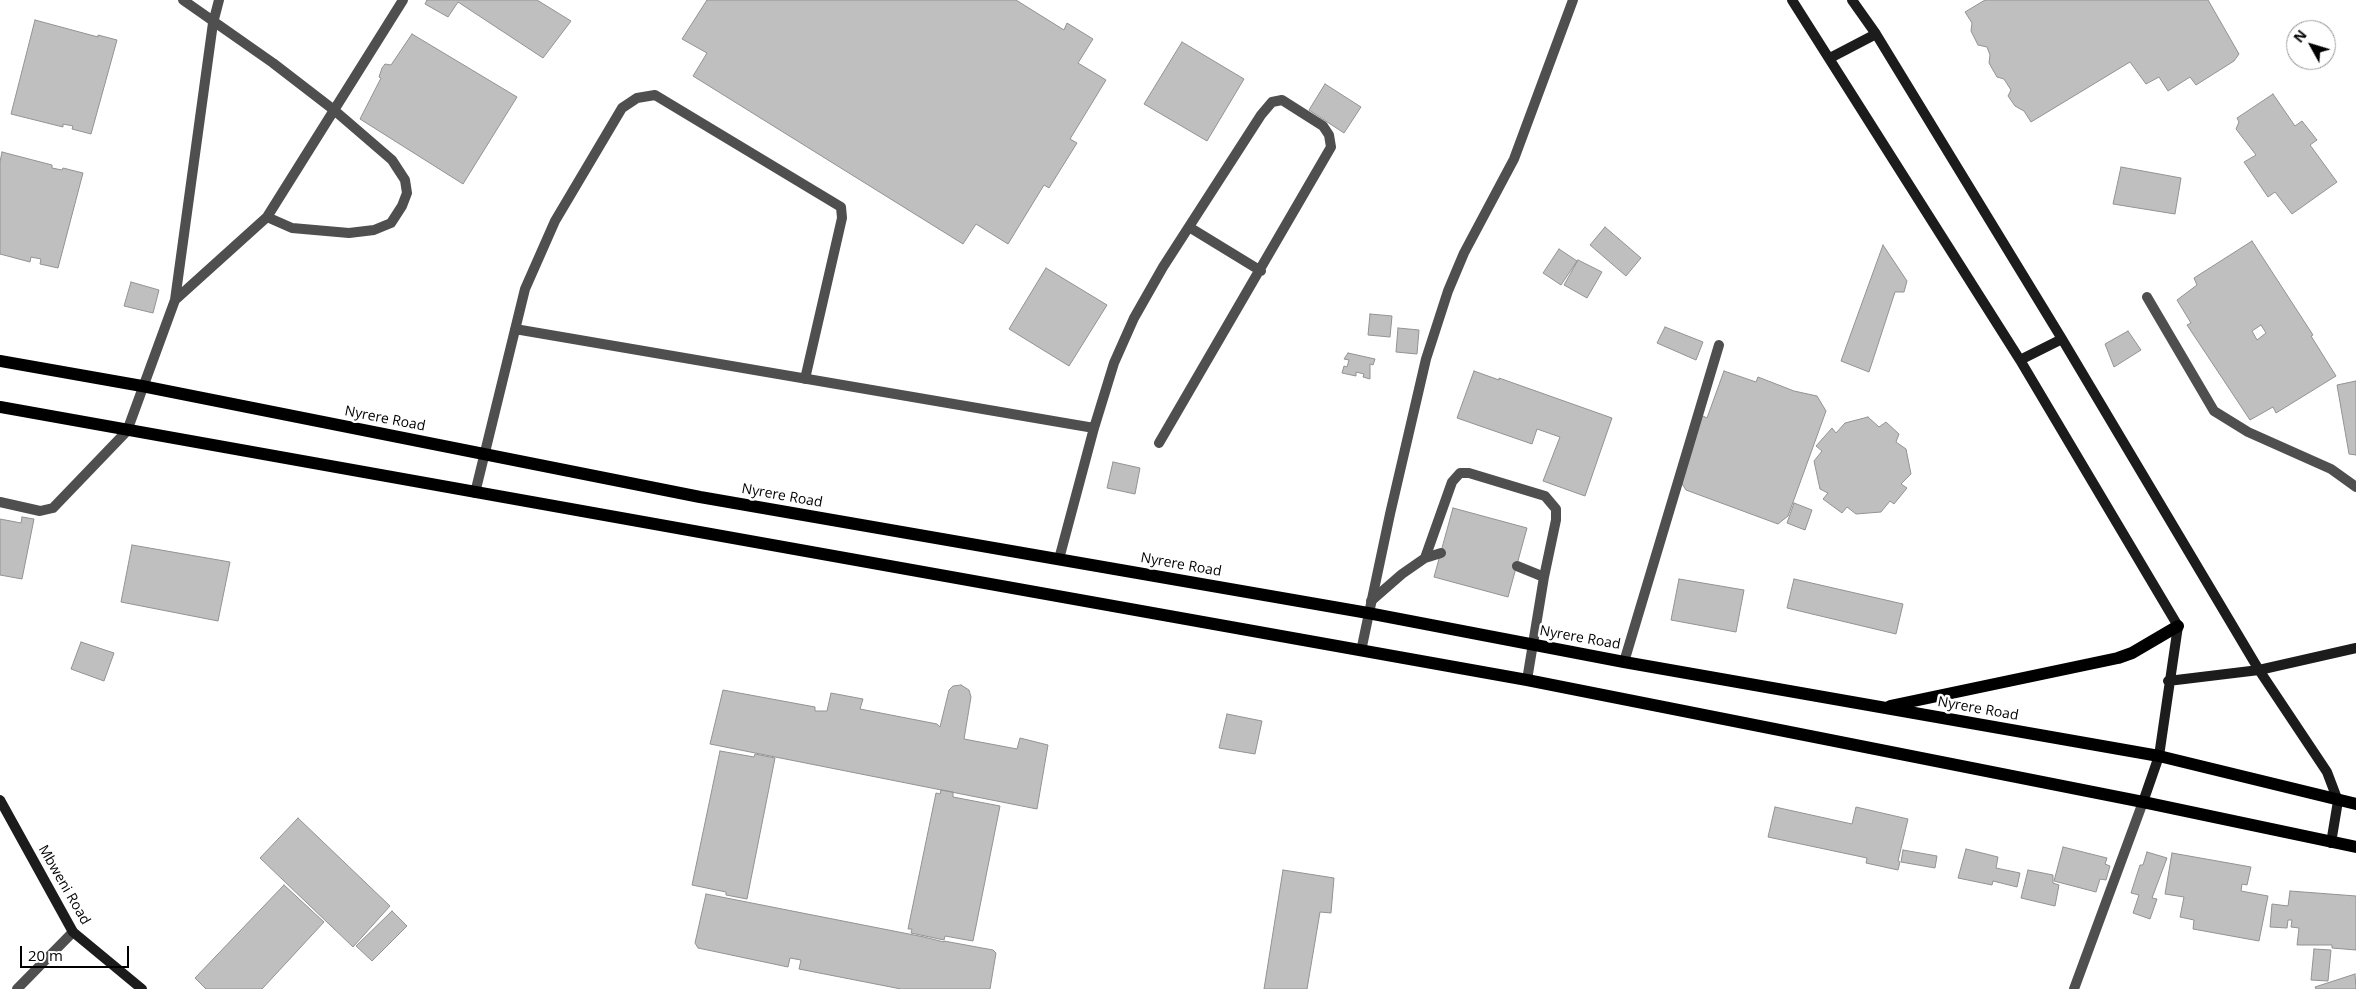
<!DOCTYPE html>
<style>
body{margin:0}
#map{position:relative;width:2356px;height:989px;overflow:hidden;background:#fff;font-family:"Open Sans",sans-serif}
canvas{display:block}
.north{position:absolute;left:2286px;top:20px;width:50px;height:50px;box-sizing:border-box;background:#fff;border:1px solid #999;border-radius:50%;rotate:309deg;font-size:14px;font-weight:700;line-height:20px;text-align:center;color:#000}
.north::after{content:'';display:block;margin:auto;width:18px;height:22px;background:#000;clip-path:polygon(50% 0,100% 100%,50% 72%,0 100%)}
.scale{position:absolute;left:20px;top:946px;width:109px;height:22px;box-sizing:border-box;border:2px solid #000;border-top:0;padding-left:6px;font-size:15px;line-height:18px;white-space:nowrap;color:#000;-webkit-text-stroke:4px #fff;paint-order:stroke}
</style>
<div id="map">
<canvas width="2356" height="989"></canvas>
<div class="north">N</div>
<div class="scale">20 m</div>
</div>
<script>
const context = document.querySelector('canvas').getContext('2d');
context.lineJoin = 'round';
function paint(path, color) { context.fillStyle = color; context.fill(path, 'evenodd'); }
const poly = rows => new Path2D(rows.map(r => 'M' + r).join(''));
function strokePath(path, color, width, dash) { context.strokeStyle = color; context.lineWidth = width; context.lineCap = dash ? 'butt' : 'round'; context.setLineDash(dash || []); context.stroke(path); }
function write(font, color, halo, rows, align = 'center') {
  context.font = font + ' "Open Sans",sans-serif'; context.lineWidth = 5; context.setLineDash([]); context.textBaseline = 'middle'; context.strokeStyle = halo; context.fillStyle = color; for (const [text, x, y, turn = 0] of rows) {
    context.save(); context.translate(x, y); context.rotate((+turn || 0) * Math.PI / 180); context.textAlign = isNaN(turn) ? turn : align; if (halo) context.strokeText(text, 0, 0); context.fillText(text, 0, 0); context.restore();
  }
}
const building = poly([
 [427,0,537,0,571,21,543,58,458,2,448,17,425,4,427,0],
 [707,0,1016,0,1064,30,1067,23,1093,39,1078,63,1106,80,1070,139,1077,143,1049,188,1044,185,1008,244,976,224,963,244,693,76,707,53,682,39,707,0],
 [1985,0,2208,0,2239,54,2234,61,2196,85,2190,77,2168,91,2159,77,2146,84,2130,62,2031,122,2024,111,2015,106,2008,96,2011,90,2004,79,1997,77,1989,63,1990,55,1987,47,1978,45,1971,31,1972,23,1965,12,1985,0],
 [35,20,98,37,98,35,117,40,91,134,72,129,73,126,63,124,63,127,11,114,35,20],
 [412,34,517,97,463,184,360,119,381,78,379,77,382,68,385,64,391,65,412,34],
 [1182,42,1244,79,1207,141,1144,104,1182,42],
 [1325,84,1361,107,1344,133,1309,110,1325,84],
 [2273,94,2295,126,2302,121,2317,140,2310,145,2337,182,2292,214,2275,192,2268,197,2244,162,2256,155,2236,129,2239,122,2237,118,2273,94],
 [2,152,52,165,52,168,62,170,63,168,83,173,58,268,40,264,41,259,31,257,30,262,0,254,0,162,2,152],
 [2121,167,2181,178,2175,214,2113,204,2121,167],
 [1605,227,1641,258,1626,276,1590,245,1605,227],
 [2252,241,2313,335,2311,336,2336,376,2276,413,2273,407,2250,420,2187,325,2191,323,2177,300,2197,285,2194,278,2252,241],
 [2261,325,2266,333,2257,340,2252,331,2261,325],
 [1883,245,1907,281,1904,292,1895,292,1869,372,1841,361,1883,245],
 [1559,249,1577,261,1561,285,1543,273,1559,249],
 [1578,260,1602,272,1587,298,1564,285,1578,260],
 [1046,268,1107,305,1069,366,1009,329,1046,268],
 [131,282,159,290,153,313,124,306,131,282],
 [1370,314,1392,316,1390,337,1368,335,1370,314],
 [1665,327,1703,342,1696,360,1657,343,1665,327],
 [1398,328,1419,330,1417,354,1396,352,1398,328],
 [2128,331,2141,350,2114,367,2105,344,2128,331],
 [1348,353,1375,359,1373,365,1370,364,1370,379,1363,377,1364,374,1356,372,1356,376,1342,373,1344,366,1347,367,1349,360,1344,359,1348,353],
 [1474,371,1499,380,1499,378,1612,418,1585,496,1543,481,1560,437,1537,429,1532,444,1457,418,1474,371],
 [1724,371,1756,382,1758,377,1794,391,1817,396,1826,411,1788,516,1778,524,1686,490,1679,479,1701,415,1707,418,1724,371],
 [2356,381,2356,455,2349,454,2337,385,2356,381],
 [1868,417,1879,427,1886,422,1899,434,1896,442,1906,449,1911,474,1901,484,1907,488,1894,504,1890,501,1881,512,1856,514,1847,507,1842,513,1823,499,1828,493,1820,489,1814,461,1822,451,1816,446,1832,428,1836,433,1845,423,1868,417],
 [1113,462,1140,468,1135,494,1107,488,1113,462],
 [1794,503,1812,510,1805,530,1787,523,1794,503],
 [1453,508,1527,528,1508,597,1434,577,1453,508],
 [22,517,34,519,22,579,0,575,0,519,21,523,22,517],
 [132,545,230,562,218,621,121,602,132,545],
 [1679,579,1744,590,1736,632,1671,620,1679,579],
 [1794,579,1903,604,1896,634,1787,608,1794,579],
 [81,642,114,653,104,681,71,669,81,642],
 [961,685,969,690,971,697,964,739,1017,749,1020,738,1048,745,1037,809,710,744,723,690,815,707,815,711,827,711,831,693,863,699,860,709,937,724,940,727,949,690,953,686,961,685],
 [1227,714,1262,721,1255,754,1219,748,1227,714],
 [720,751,754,757,755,754,775,758,747,899,726,895,726,892,692,885,720,751],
 [941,790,953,792,953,797,1000,806,973,941,945,936,944,940,911,933,912,929,908,929,936,793,940,794,941,790],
 [1775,807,1852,824,1856,807,1908,819,1898,861,1900,862,1898,870,1866,863,1867,858,1768,837,1775,807],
 [298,818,390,906,353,947,260,858,298,818],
 [2063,847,2107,858,2105,864,2110,866,2106,880,2100,879,2096,892,2054,881,2063,847],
 [1966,849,1998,857,1996,868,2020,873,2017,887,1993,881,1992,885,1958,878,1966,849],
 [1903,850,1937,856,1935,868,1901,862,1903,850],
 [2147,852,2167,858,2152,898,2157,899,2150,919,2133,913,2139,895,2131,893,2140,865,2143,865,2147,852],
 [2172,853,2251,867,2247,885,2242,884,2241,891,2268,896,2259,941,2193,929,2194,920,2180,917,2184,897,2165,894,2172,853],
 [1283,870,1334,878,1331,913,1320,912,1307,989,1264,989,1283,870],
 [2028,870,2053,875,2053,883,2059,885,2055,906,2021,898,2028,870],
 [284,885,324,922,262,989,206,989,195,978,284,885],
 [2290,891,2356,896,2356,950,2332,948,2332,945,2297,945,2299,928,2291,927,2292,920,2288,920,2287,928,2270,927,2272,904,2288,906,2290,891],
 [706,894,924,937,944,942,944,941,993,950,996,953,990,989,901,989,799,969,801,960,790,958,788,967,698,948,695,943,706,894],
 [392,911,407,926,372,961,356,946,392,911],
 [2314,949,2331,950,2328,981,2311,980,2314,949],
 [2355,974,2356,989,2316,989,2315,987,2355,974]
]);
paint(building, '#bfbfbf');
strokePath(building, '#939393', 1);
strokePath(poly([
 [1189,227,1261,271],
 [2147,297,2214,411,2248,432,2331,469,2356,487],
 [515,329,1094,428,1059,559],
 [1094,428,1114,363,1134,318,1163,267,1261,115,1272,102,1282,100,1323,126,1329,135,1331,147,1159,443],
 [475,493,525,289,555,221,622,108,637,98,655,95,841,207,842,218,805,379],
 [0,502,40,511,53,508,127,431],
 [1425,558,1452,482,1460,473,1469,473,1545,496,1556,509,1556,520,1544,577],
 [1517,566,1544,577,1527,680],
 [1371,601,1402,574,1425,558,1441,553],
 [1624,662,1719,345],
 [2074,989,2143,802]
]), '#4f4f4f', 10);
strokePath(poly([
 [183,0,273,63,334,110,392,160,405,180,407,193,402,206,391,223,374,230,349,233,292,228,267,217],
 [175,300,267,217,403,0],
 [127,431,175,300,213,23,219,0],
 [1361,651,1390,514,1426,359,1448,291,1464,253,1514,159,1573,0],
 [17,989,73,932]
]), '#4f4f4f', 10);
strokePath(poly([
 [1792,0,2020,360,2178,626,2159,756,2143,802],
 [1852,0,1876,34,2062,339,2259,670,2327,772,2338,801,2331,843],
 [1830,58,1876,34],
 [2020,360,2062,339],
 [2168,681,2259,670,2356,648],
 [0,800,73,932,142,989]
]), '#1c1c1c', 10);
strokePath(poly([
 [0,361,142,386,700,497,1368,613,1624,662,2159,756,2356,804],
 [0,407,1527,680,2143,802,2356,847],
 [1890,706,2118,658,2132,653,2178,626]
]), '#000', 12);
write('14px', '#000', '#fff', [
 ["Nyrere Road",385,419,11],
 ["Nyrere Road",782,496,10],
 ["Nyrere Road",1181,565,10],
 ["Nyrere Road",1580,638,10],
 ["Nyrere Road",1978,709,10],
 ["Mbweni Road",64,885,60]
]);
</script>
